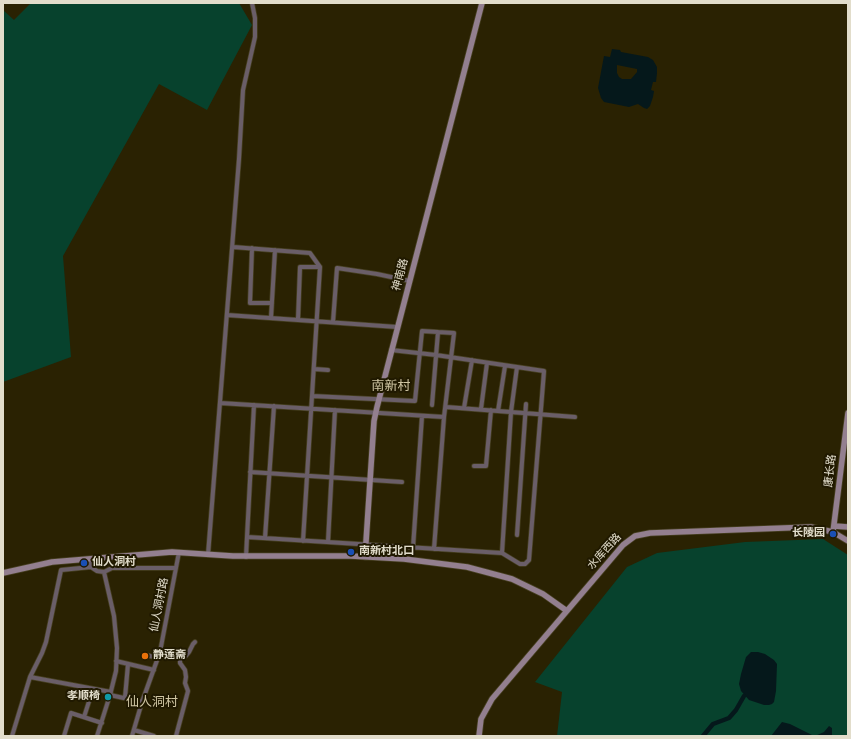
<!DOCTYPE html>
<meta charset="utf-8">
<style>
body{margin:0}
#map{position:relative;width:851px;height:739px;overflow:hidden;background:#2a2202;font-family:"Source Sans 3",sans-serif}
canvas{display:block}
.frame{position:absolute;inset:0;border:4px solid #e2ddcb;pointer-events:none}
</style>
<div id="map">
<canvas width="851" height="739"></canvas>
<div class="frame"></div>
</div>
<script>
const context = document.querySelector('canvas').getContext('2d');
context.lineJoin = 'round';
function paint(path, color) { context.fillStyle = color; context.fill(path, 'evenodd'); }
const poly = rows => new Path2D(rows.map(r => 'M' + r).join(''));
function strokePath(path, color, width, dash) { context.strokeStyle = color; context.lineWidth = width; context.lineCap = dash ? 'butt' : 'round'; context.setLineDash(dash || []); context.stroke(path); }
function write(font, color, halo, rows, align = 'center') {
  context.font = font + ' "Source Sans 3","Noto Sans SC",sans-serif'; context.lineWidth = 4; context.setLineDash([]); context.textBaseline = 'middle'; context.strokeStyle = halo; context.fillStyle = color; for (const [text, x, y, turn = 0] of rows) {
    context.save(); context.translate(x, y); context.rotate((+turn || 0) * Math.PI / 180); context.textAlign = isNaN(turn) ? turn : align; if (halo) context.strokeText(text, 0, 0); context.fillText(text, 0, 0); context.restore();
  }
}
paint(poly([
 [31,3,239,3,252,25,207,110,159,84,63,256,71,357,3,382,3,10,14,20],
 [823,539,848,555,848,736,557,736,562,692,535,682,627,567,657,553,745,542]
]), '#07422d');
paint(poly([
 [612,49,620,50,621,52,648,57,653,60,657,67,657,73,656,82,653,82,651,90,654,91,653,97,650,106,647,109,644,108,638,104,629,107,604,102,601,98,598,88,604,56,610,57],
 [617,65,637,69,637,72,631,79,622,79,619,77,617,73],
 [751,652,758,652,765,654,774,660,777,664,776,691,774,702,772,704,769,705,764,705,749,700,741,691,739,684,741,674,746,657],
 [782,722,790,724,814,736,771,736],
 [829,726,832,728,832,736,815,736,824,732]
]), '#05181b');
strokePath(poly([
 [703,736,713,724,729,718,736,710,744,696]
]), '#05181b', 4.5);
const street = poly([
 [233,247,310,253,320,267,303,541],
 [252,248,250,303,272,303],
 [227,315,397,327],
 [271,318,275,250],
 [298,320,300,267,320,267],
 [333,322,337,268,377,274,410,281],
 [314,369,328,370],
 [312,396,415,401,422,331,454,333,444,417,434,549],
 [220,403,444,417],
 [254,405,247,537,502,553,520,564,525,564,529,560,544,371,436,355,391,350],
 [432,405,438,332],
 [446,407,575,417],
 [464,408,472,360],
 [481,409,487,363],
 [498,411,505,366],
 [474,466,486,466,491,410],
 [250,472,402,482],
 [517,535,526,404],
 [265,538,274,406],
 [328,542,335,410],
 [413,548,422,416],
 [502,553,511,412,517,367],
 [208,555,239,159,243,90,255,37,255,18,252,3],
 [246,557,247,537],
 [91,567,97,571,104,572,114,616,117,648,116,671,110,695],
 [104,572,112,568,176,568],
 [160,652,184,658,189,652,193,644,195,642],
 [146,655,158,658],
 [116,661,154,670],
 [30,677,111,692],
 [125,698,128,664],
 [84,717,93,689],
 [134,730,154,736],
 [12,736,30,677,42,653,46,642,61,570,91,567,90,559],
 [64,736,71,713,102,723],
 [97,736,110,695,142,702,160,652,179,552],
 [132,736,142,702],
 [176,736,188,691,185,683,186,677,185,670,180,663,180,658]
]);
const secondary = poly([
 [834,526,848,527],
 [833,532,848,413],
 [365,557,374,421,377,407,482,3],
 [3,573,52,562,172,552,233,556,351,556,404,559,467,567,512,579,543,594,567,611],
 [479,736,481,719,492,699,623,545,635,536,650,533,811,527,833,532,848,541]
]);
strokePath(street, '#474022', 5.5);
strokePath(secondary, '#474022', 7);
strokePath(street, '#6a5e68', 4);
strokePath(secondary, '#937f8f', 5.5);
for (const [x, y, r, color] of [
 [833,534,4,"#1a4fb4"],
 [351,552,4,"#1a4fb4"],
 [84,563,4,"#1a4fb4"],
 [145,656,4,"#e8710a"],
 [108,697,4,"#0f9aa8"]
]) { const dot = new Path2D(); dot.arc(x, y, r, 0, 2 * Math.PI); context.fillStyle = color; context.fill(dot); strokePath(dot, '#201900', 1.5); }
write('11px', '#e2ddcb', '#201900', [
 ["神南路",401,275,-75],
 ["康长路",831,471,-83],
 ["水库西路",605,552,-48],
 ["仙人洞村路",160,605,-79]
]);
write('bold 11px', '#e2ddcb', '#201900', [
 ["长陵园",825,534,"right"],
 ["南新村北口",359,552],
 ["仙人洞村",92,563],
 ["静莲斋",153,656],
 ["孝顺椅",100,697,"right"]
], 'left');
write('13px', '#d0c6a3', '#201900', [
 ["南新村",391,387],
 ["仙人洞村",152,703]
]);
</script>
